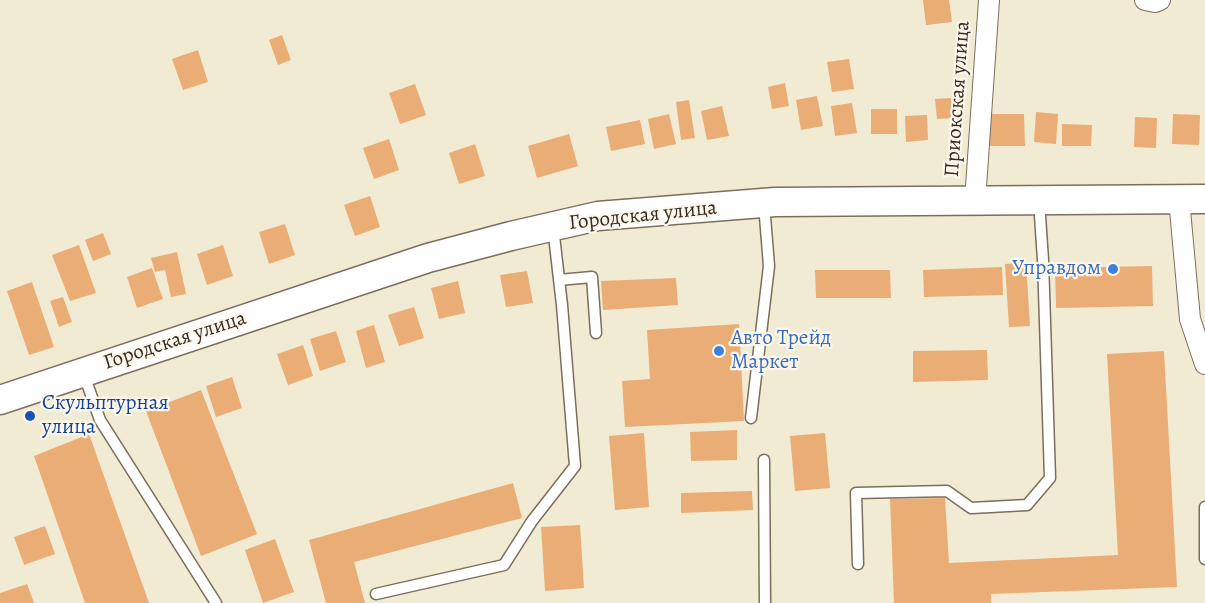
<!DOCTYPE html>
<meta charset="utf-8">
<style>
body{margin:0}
canvas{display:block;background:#f2ebd3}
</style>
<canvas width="1205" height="603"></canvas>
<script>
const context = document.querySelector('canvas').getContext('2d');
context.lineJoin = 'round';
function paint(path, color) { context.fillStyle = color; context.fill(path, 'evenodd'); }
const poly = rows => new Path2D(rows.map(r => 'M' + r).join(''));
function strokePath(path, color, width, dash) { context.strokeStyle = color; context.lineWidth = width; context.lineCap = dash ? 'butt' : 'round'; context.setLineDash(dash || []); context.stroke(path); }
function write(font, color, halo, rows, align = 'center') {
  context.font = font + ' Alegreya,serif'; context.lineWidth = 4.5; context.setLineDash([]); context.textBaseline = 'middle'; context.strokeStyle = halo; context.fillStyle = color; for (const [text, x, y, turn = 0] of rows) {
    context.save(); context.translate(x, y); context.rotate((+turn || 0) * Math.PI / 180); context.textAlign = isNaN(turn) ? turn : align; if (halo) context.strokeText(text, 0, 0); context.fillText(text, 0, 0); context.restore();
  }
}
paint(poly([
 [923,0,949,0,952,22,926,25],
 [282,35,291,60,278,65,269,40],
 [198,50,208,82,183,90,172,59],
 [849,59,854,89,832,92,827,62],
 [785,83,789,106,772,109,768,87],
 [415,84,426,115,400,124,389,93],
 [817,96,823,126,801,130,796,100],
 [951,98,953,118,937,119,935,99],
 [689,100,695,138,681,140,676,102],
 [852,103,857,133,835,136,831,106],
 [722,106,729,136,707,140,701,111],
 [871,109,897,109,897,134,871,134],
 [1036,112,1058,114,1056,144,1034,142],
 [669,114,676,144,654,149,648,119],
 [988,114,1024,114,1025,146,989,146],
 [1173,114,1200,115,1199,145,1172,144],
 [927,115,928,140,906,142,905,116],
 [1135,117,1157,118,1156,148,1134,147],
 [640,120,645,144,611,151,606,127],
 [1062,124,1092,125,1091,146,1062,146],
 [569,134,578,166,537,178,528,146],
 [389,139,399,170,374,179,363,148],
 [475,144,485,176,459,184,449,153],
 [370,196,380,227,355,236,344,205],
 [285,224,295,255,269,264,259,232],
 [103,233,111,254,93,261,85,240],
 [79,245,96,293,70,301,52,255],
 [223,245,233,276,207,285,197,254],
 [177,252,186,294,171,297,165,270,155,272,151,258],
 [1026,262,1030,326,1009,327,1005,264],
 [1152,266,1153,306,1056,308,1055,268],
 [1002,267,1003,295,924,297,923,270],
 [152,268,163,299,137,308,127,277],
 [815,270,890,270,891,298,816,298],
 [527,271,533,303,506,307,500,275],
 [676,278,678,305,603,310,601,281],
 [458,281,465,313,439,319,431,288],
 [32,282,54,347,29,355,7,291],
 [63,297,72,322,59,327,50,301],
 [414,307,424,338,399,346,388,315],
 [739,324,744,421,625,427,622,381,650,379,647,330],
 [374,325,385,362,366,368,356,331],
 [336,331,346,362,320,371,310,339],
 [303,345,313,376,288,385,277,354],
 [987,350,988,380,913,382,913,351],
 [1164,351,1177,587,991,594,991,603,894,603,890,499,945,498,949,563,1118,555,1107,354],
 [232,377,242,408,216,417,206,386],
 [201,390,257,534,201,556,146,411],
 [737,430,737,460,691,461,690,432],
 [644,433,649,507,615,510,609,436],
 [825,433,830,488,795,491,790,436],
 [89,434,149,603,85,603,34,456],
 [513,483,522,518,354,562,365,603,326,603,309,540],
 [752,491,753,510,681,513,681,493],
 [580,525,584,588,545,591,541,527],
 [45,526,55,554,24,565,14,537],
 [275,539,294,592,263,603,245,550],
 [27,584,34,603,0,603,0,593]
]), '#eaad76');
const service = poly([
 [559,280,592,277,596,333],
 [83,372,100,420,216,603],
 [751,418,769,266,764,204],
 [764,460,765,603],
 [1205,507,1205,559],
 [858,564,856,493,947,491,971,508,1027,505,1050,478,1043,260,1039,201],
 [376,594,504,565,532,521,575,466,562,305,553,227]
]);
const minor = poly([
 [1145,0,1155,2,1160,0],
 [1179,199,1190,319,1205,364],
 [975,201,989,0]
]);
const secondary = poly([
 [0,400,428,258,511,236,598,216,775,202,1205,199]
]);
strokePath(service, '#7b6e5d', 13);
strokePath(minor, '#7b6e5d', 22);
strokePath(secondary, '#7b6e5d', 31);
strokePath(service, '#fff', 10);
strokePath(minor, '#fff', 20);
strokePath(secondary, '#fff', 28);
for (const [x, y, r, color] of [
 [1113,269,6,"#3f7fe0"],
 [719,351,6,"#3f7fe0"],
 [30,416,6,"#1a4fb4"]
]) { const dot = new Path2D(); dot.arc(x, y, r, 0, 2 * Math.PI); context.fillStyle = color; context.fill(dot); strokePath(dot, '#fbf7ec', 2); }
write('21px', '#3b2a1e', '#fbf7ec', [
 ["Приокская улица",958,99,-86],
 ["Городская улица",643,216,-6],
 ["Городская улица",175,341,-18]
]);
write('21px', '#366cbe', '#fbf7ec', [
 ["Управдом",1101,269],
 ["Авто Трейд",731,339,"left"],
 ["Маркет",731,363,"left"]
], 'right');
write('21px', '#164399', '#fbf7ec', [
 ["Скульптурная",42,404],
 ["улица",42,428]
], 'left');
</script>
